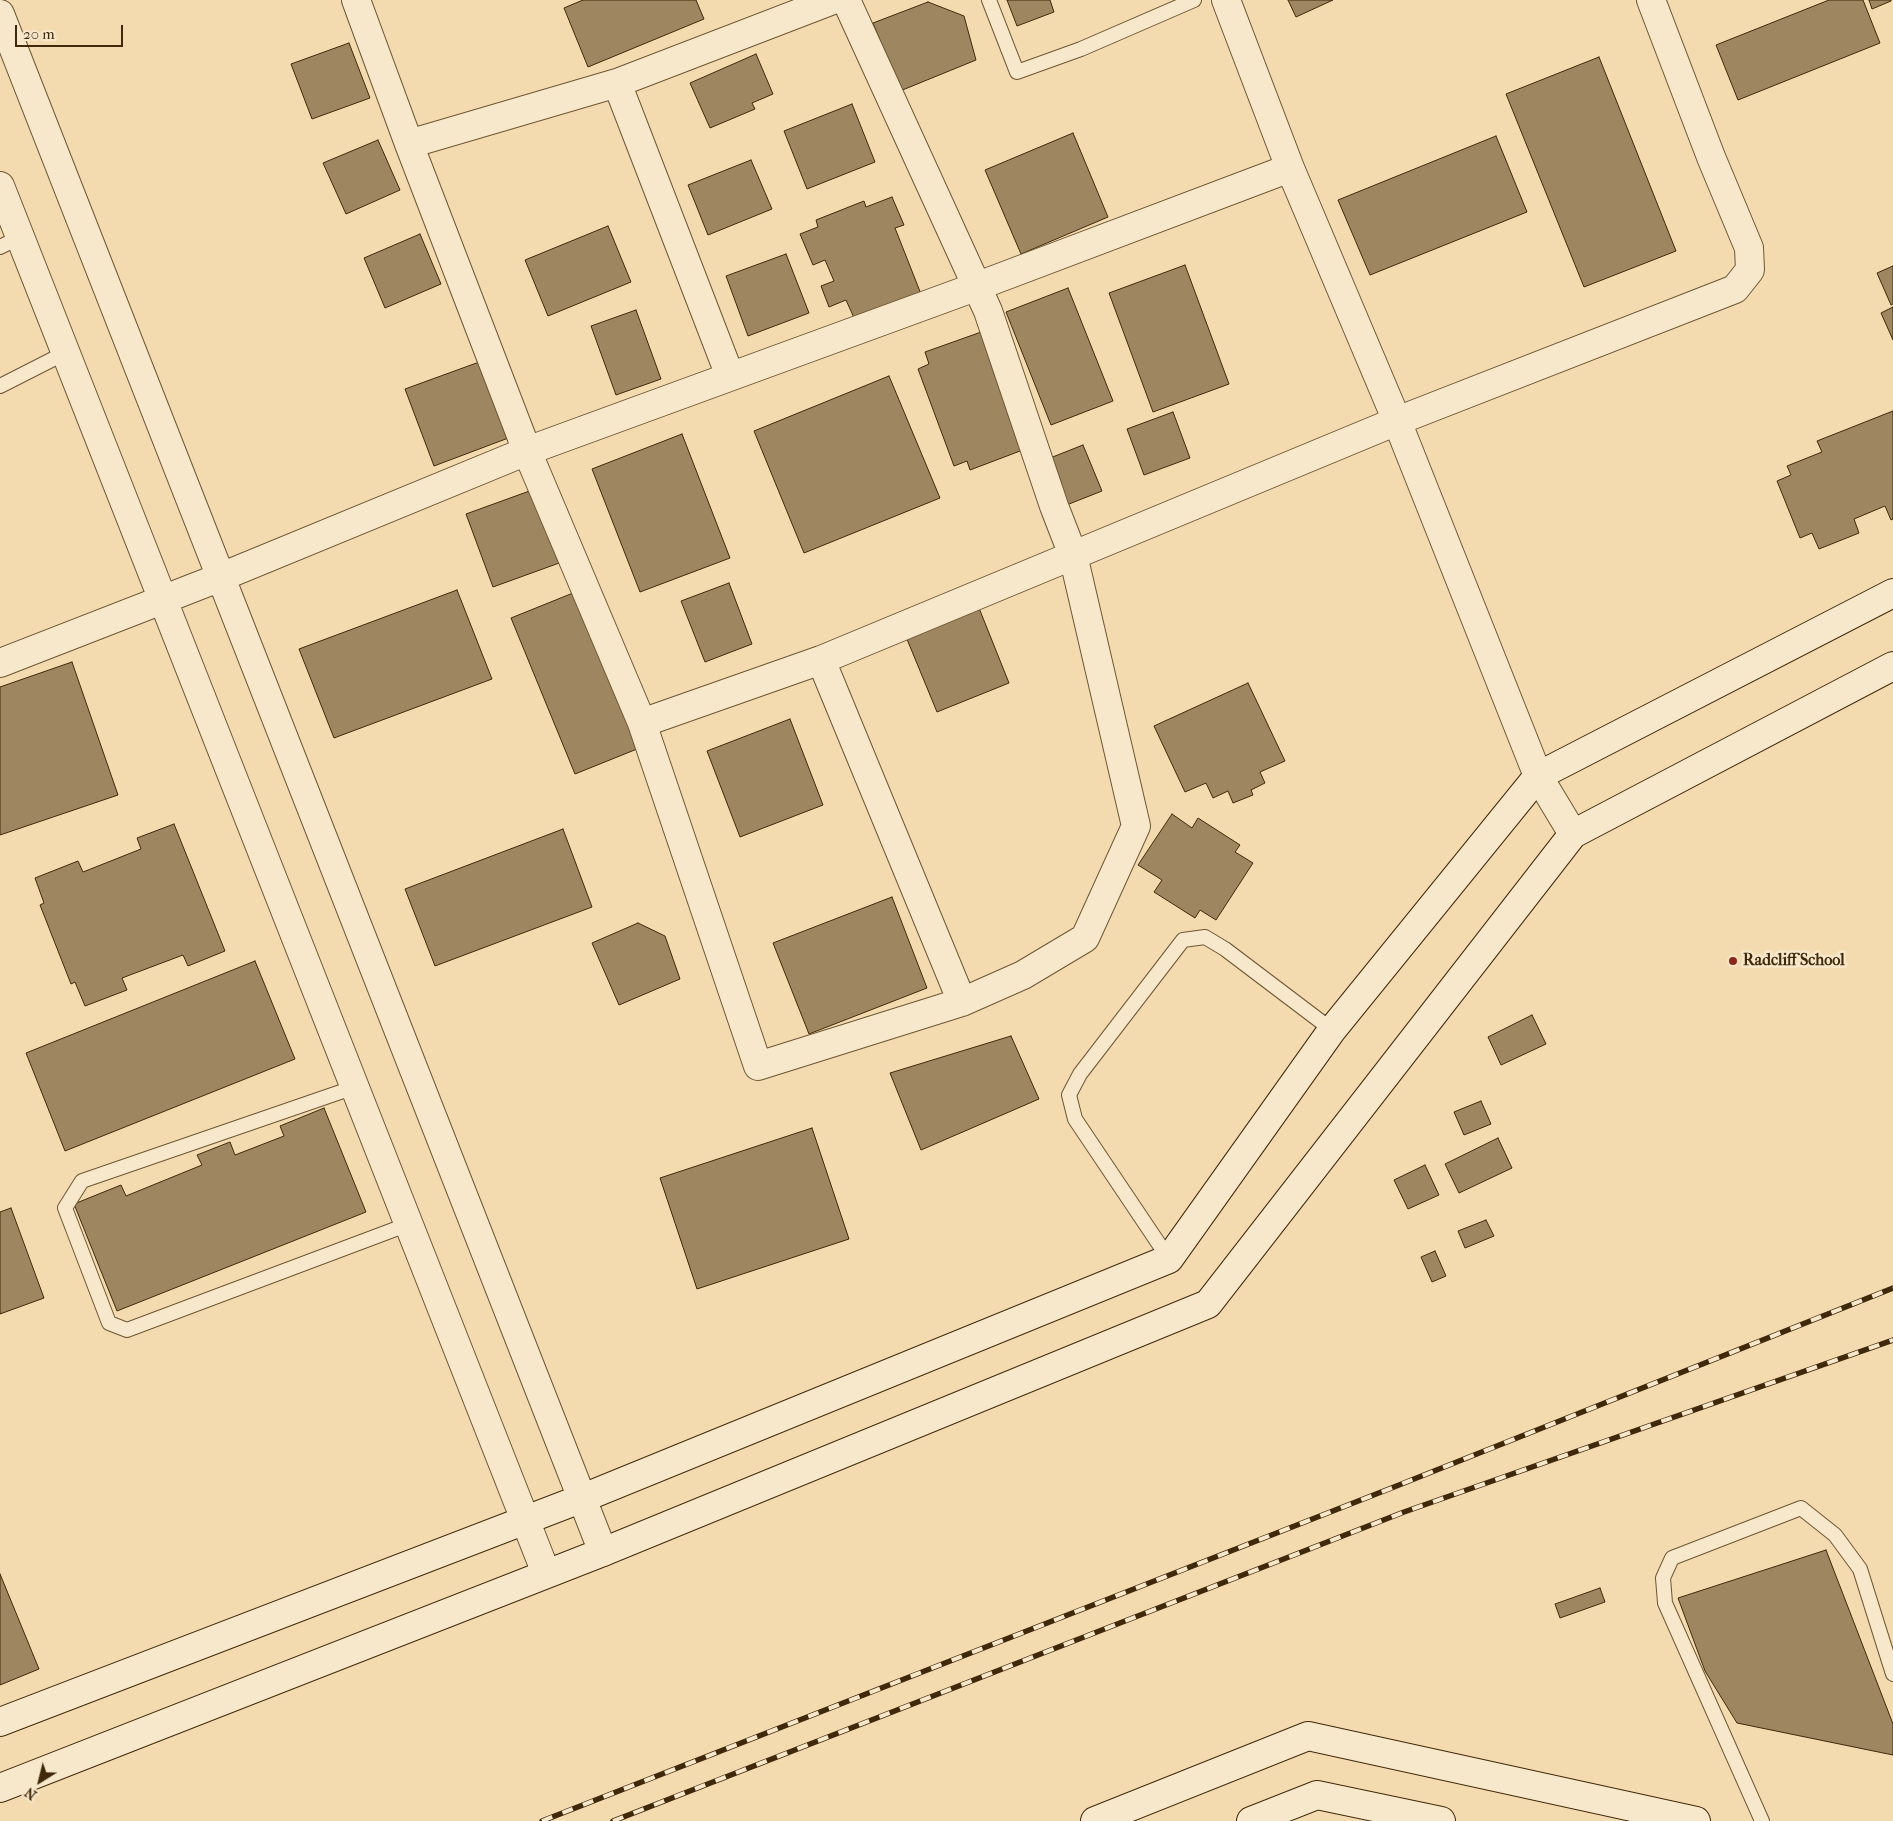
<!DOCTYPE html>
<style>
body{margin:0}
#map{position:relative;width:1893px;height:1821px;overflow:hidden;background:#f4dbaf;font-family:"IM FELL French Canon",serif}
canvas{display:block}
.north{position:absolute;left:15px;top:1756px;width:50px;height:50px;-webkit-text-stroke:4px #f8e8cb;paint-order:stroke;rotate:216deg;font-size:14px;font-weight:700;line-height:20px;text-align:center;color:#40290a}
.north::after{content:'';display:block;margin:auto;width:18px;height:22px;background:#40290a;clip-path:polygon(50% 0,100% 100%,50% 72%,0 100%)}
.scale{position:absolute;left:15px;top:25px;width:108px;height:22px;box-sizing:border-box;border:2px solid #40290a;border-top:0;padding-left:6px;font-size:15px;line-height:18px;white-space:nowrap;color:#40290a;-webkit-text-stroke:4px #f8e8cb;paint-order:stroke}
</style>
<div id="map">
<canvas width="1893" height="1821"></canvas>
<div class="north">N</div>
<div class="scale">20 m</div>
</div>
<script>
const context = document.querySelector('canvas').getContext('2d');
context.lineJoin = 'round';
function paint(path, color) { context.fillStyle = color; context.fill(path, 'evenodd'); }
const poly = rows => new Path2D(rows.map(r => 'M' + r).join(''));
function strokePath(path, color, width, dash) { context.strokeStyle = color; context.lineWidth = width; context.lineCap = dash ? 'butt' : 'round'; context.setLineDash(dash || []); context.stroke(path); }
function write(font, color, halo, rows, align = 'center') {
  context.font = font + ' "IM FELL French Canon",serif'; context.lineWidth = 5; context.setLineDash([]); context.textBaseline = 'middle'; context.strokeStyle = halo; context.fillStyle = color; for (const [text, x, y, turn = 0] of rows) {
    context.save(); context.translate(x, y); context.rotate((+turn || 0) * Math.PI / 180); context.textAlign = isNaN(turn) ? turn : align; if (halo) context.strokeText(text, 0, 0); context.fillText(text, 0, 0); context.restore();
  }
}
const building = poly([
 [583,0,696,0,704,19,588,67,564,8,583,0],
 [1007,0,1050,0,1054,12,1017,26,1007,0],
 [1288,0,1333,0,1296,17,1288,0],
 [1829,0,1863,0,1880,43,1738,100,1716,45,1829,0],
 [1869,0,1891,0,1891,1,1872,9,1869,0],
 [928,2,964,16,976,60,900,91,873,23,928,2],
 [349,43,370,98,312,119,291,64,349,43],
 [756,54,773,94,752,103,755,109,710,128,690,83,756,54],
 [1599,57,1676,251,1584,287,1506,94,1599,57],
 [852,104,875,162,807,189,784,131,852,104],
 [1073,133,1108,217,1021,254,985,170,1073,133],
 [1496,136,1527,212,1370,275,1338,200,1496,136],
 [378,140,400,190,346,214,323,163,378,140],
 [751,160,772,209,708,235,688,185,751,160],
 [892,197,904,225,895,228,921,294,855,320,846,300,829,307,821,286,834,281,825,260,813,265,800,234,818,227,816,220,864,201,866,207,892,197],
 [608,226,631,282,548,316,525,260,608,226],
 [420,234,441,284,385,308,364,258,420,234],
 [786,254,809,313,748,336,726,276,786,254],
 [1185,265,1229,384,1153,412,1109,293,1185,265],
 [1893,266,1893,304,1891,305,1877,273,1893,266],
 [1068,288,1113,401,1051,425,1006,312,1068,288],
 [1893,307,1893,340,1881,313,1893,307],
 [636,310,661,379,616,395,591,326,636,310],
 [984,331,1028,448,970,470,967,461,954,466,918,369,929,364,925,352,984,331],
 [482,361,511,437,434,466,405,389,482,361],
 [889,376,940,498,804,553,754,431,889,376],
 [1893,411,1893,519,1891,520,1885,506,1854,519,1859,533,1819,549,1812,533,1800,538,1777,481,1791,475,1787,466,1822,452,1817,441,1893,411],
 [1173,412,1190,458,1144,475,1127,429,1173,412],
 [682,434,730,558,640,592,592,469,682,434],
 [1083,445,1102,491,1064,506,1045,460,1083,445],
 [535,489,562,562,493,587,466,514,535,489],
 [729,583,752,644,705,662,681,601,729,583],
 [457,590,492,679,334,738,299,649,457,590],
 [578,591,642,747,575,774,511,618,578,591],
 [977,603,1009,683,937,712,904,632,977,603],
 [72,662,118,795,0,835,0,687,72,662],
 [1248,683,1285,761,1260,772,1265,783,1251,790,1253,795,1233,803,1228,791,1213,798,1206,783,1185,792,1154,726,1248,683],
 [790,719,823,805,740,837,707,751,790,719],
 [1172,814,1192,828,1198,818,1240,845,1235,852,1253,863,1216,920,1200,910,1195,918,1154,892,1162,880,1138,865,1172,814],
 [174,824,225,951,188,966,183,955,122,978,127,990,85,1006,75,982,71,984,40,905,44,903,35,878,78,861,83,872,141,849,137,838,174,824],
 [563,829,592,907,435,966,405,889,563,829],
 [892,897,927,988,809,1034,773,943,892,897],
 [638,923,665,936,680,979,619,1005,592,943,638,923],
 [255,961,295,1059,65,1151,26,1053,255,961],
 [1532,1015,1546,1044,1501,1065,1488,1037,1532,1015],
 [1011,1036,1039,1099,921,1150,890,1073,1011,1036],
 [1481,1101,1491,1124,1464,1135,1454,1112,1481,1101],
 [324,1108,366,1212,117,1311,74,1204,121,1185,126,1196,202,1165,197,1155,230,1142,235,1155,284,1136,280,1126,324,1108],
 [812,1128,849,1239,697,1289,660,1178,812,1128],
 [1498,1138,1512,1168,1459,1193,1445,1164,1498,1138],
 [1425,1165,1439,1195,1408,1209,1394,1180,1425,1165],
 [11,1208,44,1298,0,1314,0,1212,11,1208],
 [1486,1220,1494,1236,1465,1248,1458,1231,1486,1220],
 [1435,1251,1446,1276,1432,1282,1421,1257,1435,1251],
 [1826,1550,1893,1724,1893,1755,1737,1723,1705,1671,1678,1598,1826,1550],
 [0,1574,39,1669,0,1685,0,1574],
 [1600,1588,1605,1602,1560,1618,1555,1604,1600,1588]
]);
paint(building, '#9e8660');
strokePath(building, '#40290a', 1);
const lane = poly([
 [989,0,1017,72,1081,49,1194,0],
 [0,247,20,237],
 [0,386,65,353],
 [355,1087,82,1181,65,1208,109,1323,127,1330,409,1224],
 [1169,1259,1075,1119,1069,1095,1080,1074,1183,940,1205,937,1225,949,1332,1030],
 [1762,1821,1665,1603,1663,1578,1672,1558,1801,1508,1835,1535,1860,1569,1893,1674]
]);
const street = poly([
 [356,0,409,144,527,451,642,723,758,1066,962,1002,1023,975,1085,938,1136,826,1073,555,1054,506,988,311,846,0],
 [1226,0,1290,168,1397,421,1538,776,1573,834],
 [0,14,603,1552],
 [617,83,730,376],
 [409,144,617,83,833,0],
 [0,186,546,1573],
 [0,663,221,577,527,451,978,286,1290,168],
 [642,723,821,660],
 [962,1002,821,660,1397,421,1735,289,1750,270,1749,248,1711,157,1651,0]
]);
const secondary = poly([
 [0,1722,583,1498,1169,1259,1332,1030,1538,776,1893,593],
 [0,1788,603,1552,1208,1304,1573,834,1893,666],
 [1095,1821,1308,1736,1696,1821],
 [1251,1821,1317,1795,1441,1821]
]);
strokePath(lane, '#6d5633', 16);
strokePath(street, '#6d5633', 30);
strokePath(secondary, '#40290a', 30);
strokePath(lane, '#f8e8cb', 14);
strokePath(street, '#f8e8cb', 28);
strokePath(secondary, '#f8e8cb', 28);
const rail = poly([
 [542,1821,1394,1487,1893,1288],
 [613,1821,1404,1512,1893,1340]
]);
strokePath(rail, '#40290a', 5.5);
strokePath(rail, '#f8e8cb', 4, [11]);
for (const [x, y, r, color] of [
 [1733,961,5,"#8f2418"]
]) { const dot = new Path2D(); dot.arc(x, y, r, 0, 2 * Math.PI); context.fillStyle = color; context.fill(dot); strokePath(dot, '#f8e8cb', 2); }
write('bold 16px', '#40290a', '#f8e8cb', [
 ["Radcliff School",1743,961]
], 'left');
</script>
